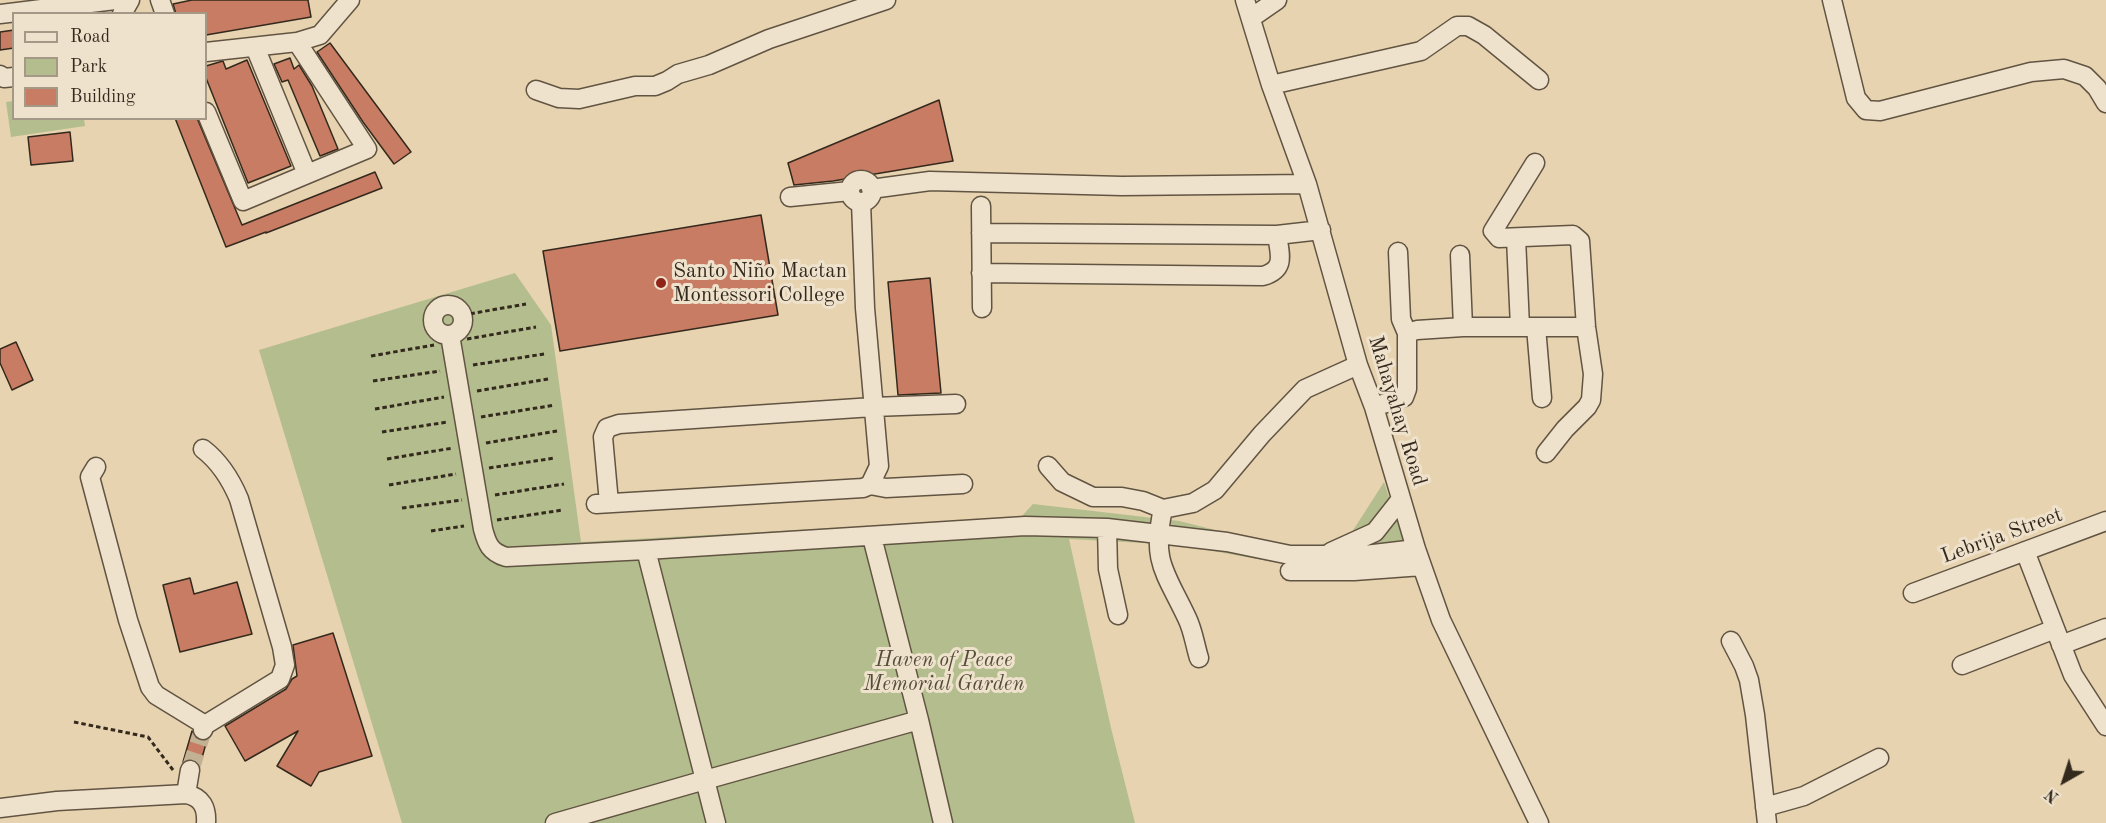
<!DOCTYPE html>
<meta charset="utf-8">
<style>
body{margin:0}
#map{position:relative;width:2106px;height:823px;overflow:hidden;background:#e7d3b0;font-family:"Old Standard TT",serif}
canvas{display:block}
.legend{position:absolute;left:12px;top:12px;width:195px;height:108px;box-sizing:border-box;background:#efe2cc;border:2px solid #a49886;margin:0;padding:8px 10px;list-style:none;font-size:18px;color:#34291d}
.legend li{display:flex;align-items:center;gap:12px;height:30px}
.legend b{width:30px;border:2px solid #a49886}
.north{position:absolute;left:2034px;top:751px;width:60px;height:60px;-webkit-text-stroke:4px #efe2cc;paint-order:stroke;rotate:219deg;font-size:16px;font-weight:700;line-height:24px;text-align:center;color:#34291d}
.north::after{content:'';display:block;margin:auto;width:21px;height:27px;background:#34291d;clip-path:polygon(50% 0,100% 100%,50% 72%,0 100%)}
</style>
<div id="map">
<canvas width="2106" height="823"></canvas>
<ul class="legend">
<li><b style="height:8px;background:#efe2cc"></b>Road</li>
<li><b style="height:16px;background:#b3bd8d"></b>Park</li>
<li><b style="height:16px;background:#c77c63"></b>Building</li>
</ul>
<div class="north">N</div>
</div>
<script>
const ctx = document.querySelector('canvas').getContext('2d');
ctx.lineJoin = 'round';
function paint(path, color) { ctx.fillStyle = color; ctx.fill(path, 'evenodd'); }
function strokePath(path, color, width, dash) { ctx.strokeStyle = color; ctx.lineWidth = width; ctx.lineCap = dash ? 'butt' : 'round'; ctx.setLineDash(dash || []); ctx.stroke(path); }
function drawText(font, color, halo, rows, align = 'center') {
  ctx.font = font + ' "Old Standard TT",serif'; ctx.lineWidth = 6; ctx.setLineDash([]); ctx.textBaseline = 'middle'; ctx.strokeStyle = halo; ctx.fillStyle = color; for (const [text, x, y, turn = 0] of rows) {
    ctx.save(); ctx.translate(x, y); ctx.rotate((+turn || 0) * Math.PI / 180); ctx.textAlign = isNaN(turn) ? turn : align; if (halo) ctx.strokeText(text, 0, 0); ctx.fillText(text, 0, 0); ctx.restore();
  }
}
paint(new Path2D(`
 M13,101L14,118L84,119L85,126L11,137L6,102Z
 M515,273L551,325L581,542L979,520L1022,516L1033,504L1179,521L1304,552L1352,532L1384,482L1410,560L1328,566L1268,561L1180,545L1069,539L1111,728L1135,823H402L259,350Z`), '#b3bd8d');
const building = new Path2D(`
 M192,0H308L311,17L206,35V14H176L173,4Z
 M14,30V48L0,50V32Z
 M330,43L411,152L394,164L363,122L317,52Z
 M290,58L294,69L299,65L312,86L338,149L320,156L288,80L282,82L274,64Z
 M247,60L291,166L248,183L206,78V66L223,61L226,69Z
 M939,100L953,161L833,181L794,185L788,163Z
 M175,118H197L242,225L375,172L382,188L266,233V232L226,247Z
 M70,132L73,161L31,165L28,137Z
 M761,215L778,315L560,351L543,251Z
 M930,278L941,393L898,395L888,282Z
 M16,342L33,380L12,390L0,363V349Z
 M190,578L194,594L237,582L252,634L180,652L163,585Z
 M333,633L372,756L319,772L311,786L277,766L298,731L245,761L225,726L286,689L292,679L297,676L293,645Z
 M192,731L198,740H207L200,765L192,759L183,762Z`);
paint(building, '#c77c63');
strokePath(building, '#34291d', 1.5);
strokePath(new Path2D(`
 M190,770L203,730`), '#c3b193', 18, [18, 9]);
const minor = new Path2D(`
 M160,0L165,14
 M1245,0L1271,85L1307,184L1358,365L1374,407L1416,549L1441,620L1539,823
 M1832,0L1856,98L1866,110L1880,111L2031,72L2064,69L2085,76L2097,88L2106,103
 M0,14L115,0
 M122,14L130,0
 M1251,18L1277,0
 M297,42L320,35L350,0
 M255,47L307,174
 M206,52L297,42L367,149L243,201L206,112
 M0,75L4,78L14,77
 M1271,85L1421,51L1457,26H1468L1484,35L1539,80
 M536,90L559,98L579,99L635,86H655L667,81L678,74L709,65L769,39L886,0
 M1535,163L1493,231L1499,238L1573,235L1580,241L1586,327L1593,374L1591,400L1587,407L1565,429L1546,453
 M850 191a11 11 0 1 1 22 0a11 11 0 1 1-22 0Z
 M871,189L930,181L1122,186L1307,184
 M790,197L850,191
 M981,206L982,308
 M981,233L1277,235L1321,230
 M1516,238L1520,327
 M1460,255L1463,327
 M981,273L1263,276C1286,269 1280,255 1277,235
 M433 320a15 15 0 1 1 30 0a15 15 0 1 1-30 0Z
 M1536,327L1542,398
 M1407,333L1417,330L1463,327H1586
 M450,335L483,529C487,544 490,552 506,557L646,550L1025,526L1107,528L1227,542L1290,555H1365L1416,549
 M1374,407L1404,397L1407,389V333L1401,319L1398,252
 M203,449C220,462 231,480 239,499L282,647L285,665L280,679L205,725
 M1048,466L1062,482L1093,497H1122L1143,501L1163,509
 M96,467L90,477L128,620L150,687L156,695L205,725L203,730
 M870,485L886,488L963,484
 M609,503L603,437L607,428L619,424L873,407L956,404
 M596,504L863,488L870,485L879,466L865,308L861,202
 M1107,528L1108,569L1118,615
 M872,537L919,720L943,823
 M2025,551L2073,675L2106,726
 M1331,552L1375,532L1401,499
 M1290,571H1354L1422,566
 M1913,593L2106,521
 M1731,641L1744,666L1749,680L1755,715L1767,823
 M2061,645L2106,628
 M1199,658C1195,645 1193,630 1187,618C1166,573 1151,562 1163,509L1193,503L1215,490L1262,434L1305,389L1358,365
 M1962,665L2055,629
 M186,794L190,770
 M1765,807L1804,796L1879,758
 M0,808L57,801L186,794C202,797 207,808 206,823
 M555,823L705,780L646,550
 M716,823L705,780L919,720`);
strokePath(minor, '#615442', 21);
strokePath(new Path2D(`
 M463,315L526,304
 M467,339L536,327
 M371,356L434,345
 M473,365L544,354
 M373,381L440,371
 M477,391L548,379
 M375,409L444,397
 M481,417L555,405
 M382,432L448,422
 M486,443L557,431
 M387,459L453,448
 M489,468L555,458
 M389,485L456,474
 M495,495L564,484
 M402,508L462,500
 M497,520L563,510
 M431,531L464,526
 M74,722L148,737L173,770`), '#34291d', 3, [4.5, 3]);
strokePath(minor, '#efe2cc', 18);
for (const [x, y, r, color] of [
 [661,283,6,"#8f2418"]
]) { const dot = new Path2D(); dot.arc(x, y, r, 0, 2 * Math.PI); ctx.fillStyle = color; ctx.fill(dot); strokePath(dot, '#efe2cc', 2); }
drawText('21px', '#34291d', '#efe2cc', [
 ["Santo Niño Mactan",673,271],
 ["Montessori College",673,295]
], 'left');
drawText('21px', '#34291d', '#efe2cc', [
 ["Mahayahay Road",1397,411,73],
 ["Lebrija Street",2002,536,-20]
]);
drawText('italic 21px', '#544e39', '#efe2cc', [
 ["Haven of Peace",944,660],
 ["Memorial Garden",944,684]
]);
</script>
